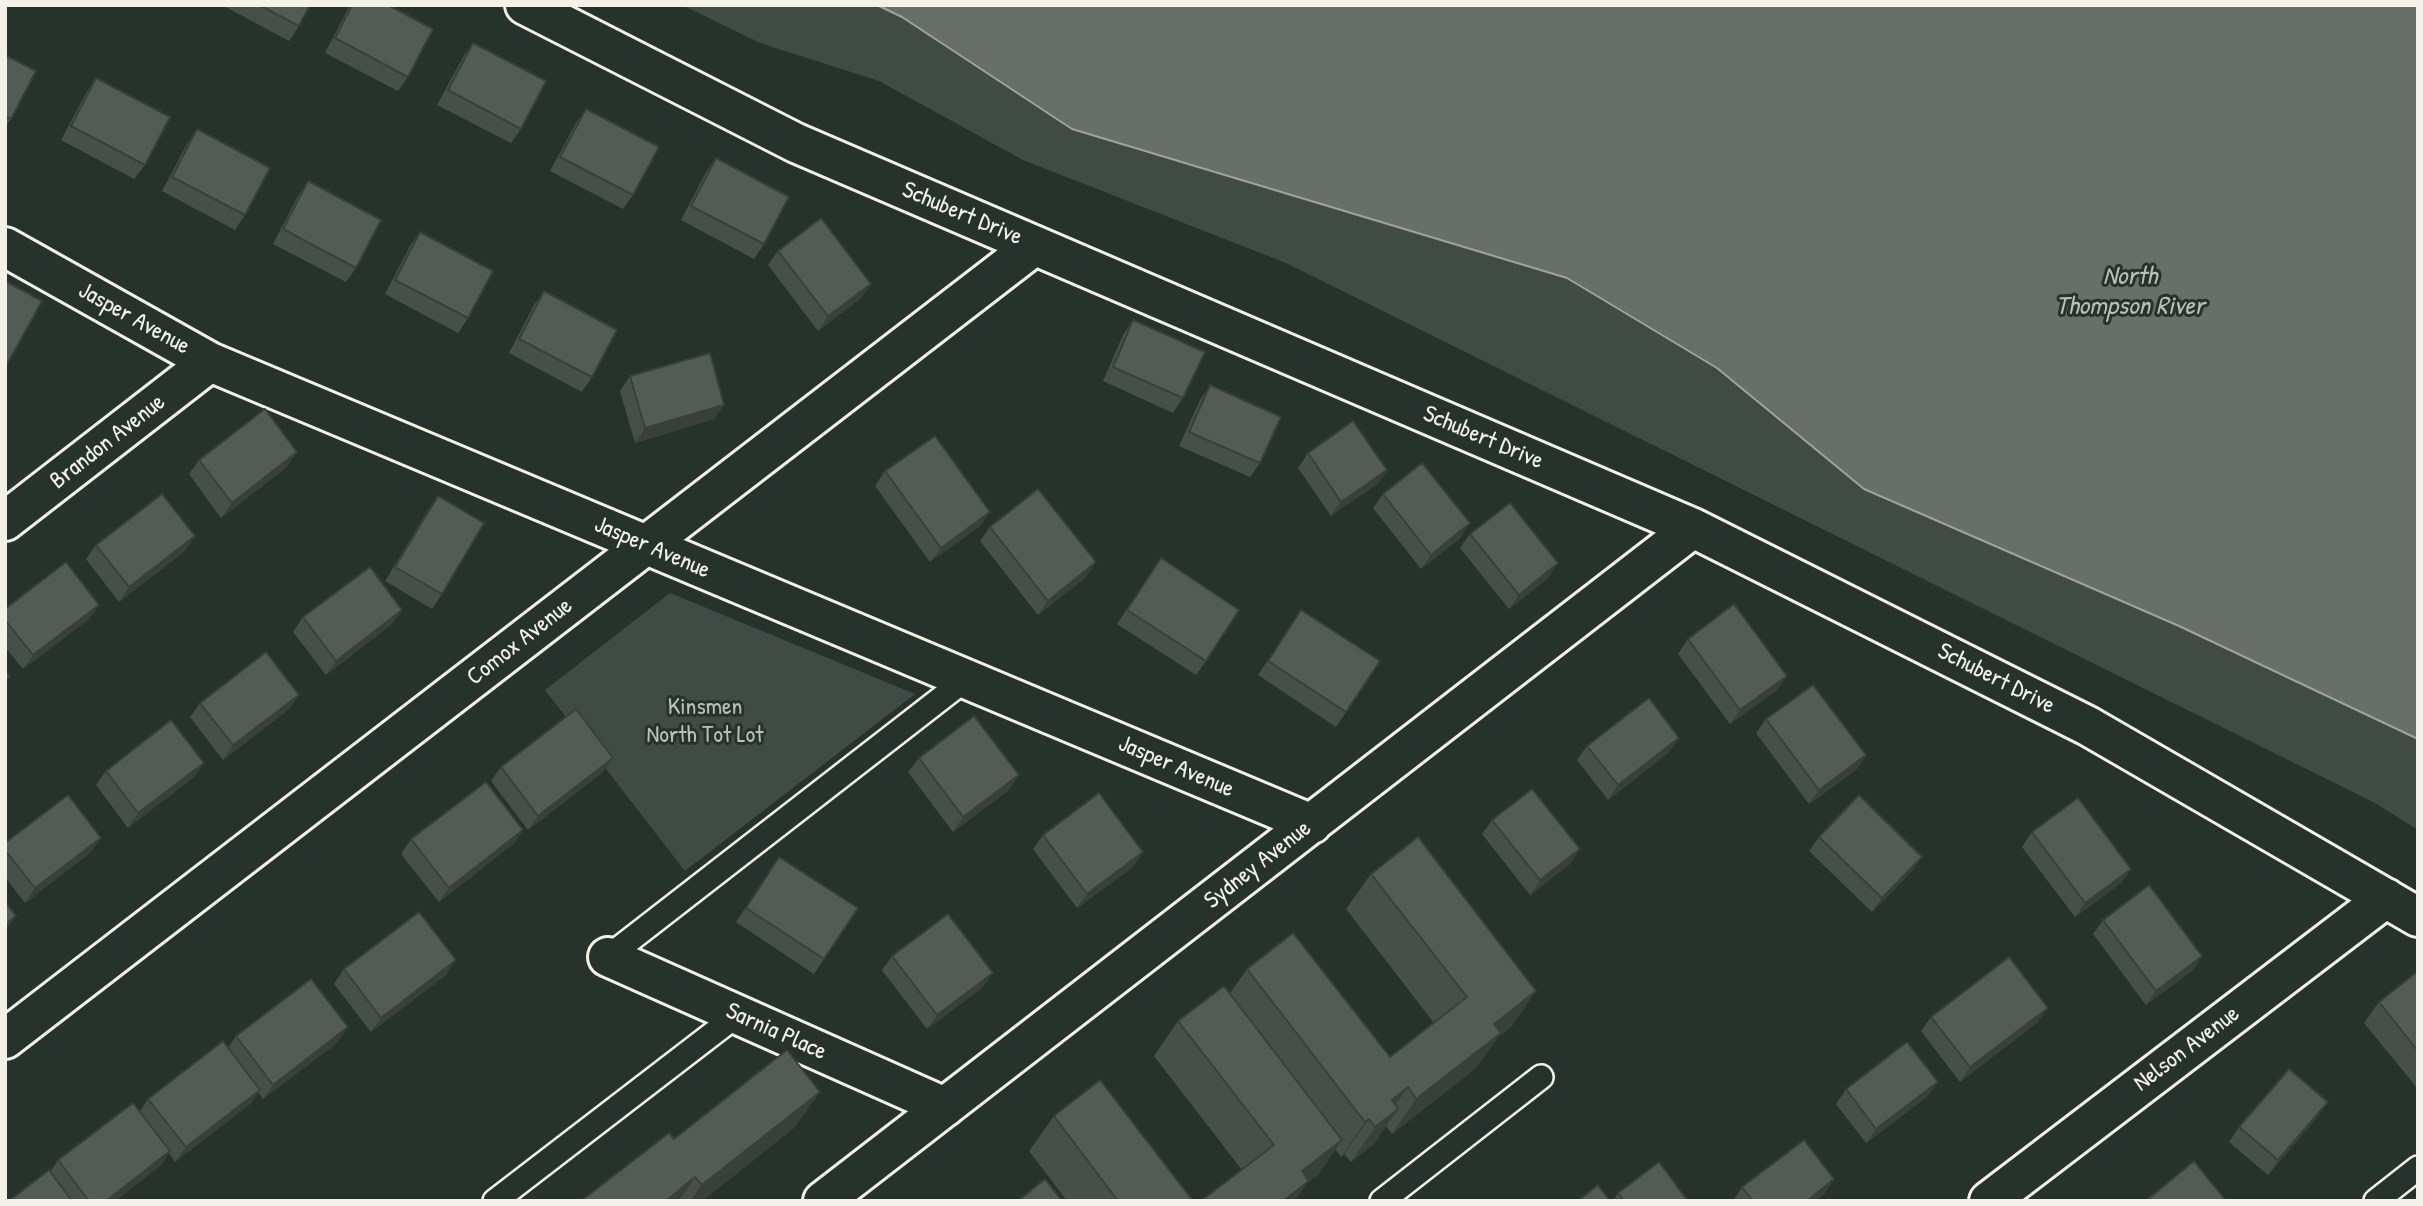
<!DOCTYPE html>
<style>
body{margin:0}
#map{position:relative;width:2423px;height:1206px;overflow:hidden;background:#26332d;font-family:"Patrick Hand",sans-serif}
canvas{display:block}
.frame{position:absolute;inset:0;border:7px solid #f4f1e8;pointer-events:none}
</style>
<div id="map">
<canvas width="2423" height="1206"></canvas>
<div class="frame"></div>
</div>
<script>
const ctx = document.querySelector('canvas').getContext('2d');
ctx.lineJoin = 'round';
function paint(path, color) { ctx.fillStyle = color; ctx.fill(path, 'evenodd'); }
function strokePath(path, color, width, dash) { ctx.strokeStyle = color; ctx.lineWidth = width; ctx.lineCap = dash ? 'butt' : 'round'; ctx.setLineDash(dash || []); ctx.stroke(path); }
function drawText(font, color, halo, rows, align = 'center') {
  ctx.font = font + ' "Patrick Hand",sans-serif'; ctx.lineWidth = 6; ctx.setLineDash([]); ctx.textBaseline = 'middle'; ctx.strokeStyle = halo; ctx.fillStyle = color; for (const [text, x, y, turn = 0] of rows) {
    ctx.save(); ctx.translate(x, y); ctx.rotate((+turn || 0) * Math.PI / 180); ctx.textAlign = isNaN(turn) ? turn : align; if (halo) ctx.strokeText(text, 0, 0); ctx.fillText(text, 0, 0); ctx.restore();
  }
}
paint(new Path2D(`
 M682,5H877L902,17L1072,129L1567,278L1717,368L1864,489L2179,626L2418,739V830L2375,803L1286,263L1023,160L879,81L760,43Z
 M670,593L915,694L685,871L545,690Z`), '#414b45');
const water = new Path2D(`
 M877,5H2418V739L2179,626L1864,489L1717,368L1567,278L1072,129L902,17Z`);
paint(water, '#676f68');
strokePath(water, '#9fa39b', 2);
const lane = new Path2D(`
 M608,957L966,679
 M495,1201L737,1015
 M1382,1201L1541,1077
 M2376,1201L2418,1168`);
const street = new Path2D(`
 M525,5L796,143L1693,528L2088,726L2418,917
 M5,247L210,362L1312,824
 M5,521L210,362
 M608,957L945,1107
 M5,1039L1034,246
 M823,1201L1693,528
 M1989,1201L2386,898`);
strokePath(lane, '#f4f1e8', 28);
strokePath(street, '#f4f1e8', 44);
strokePath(lane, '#26332d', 23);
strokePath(street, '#26332d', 38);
paint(new Path2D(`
 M222,5H310L299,26L289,41Z
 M350,5H388L408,77L398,91L325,53Z
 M473,43L521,129L511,143L437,105L463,57Z
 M5,55L11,119L5,127Z
 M96,78L145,165L134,179L61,140L86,93Z
 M586,109L633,195L623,209L550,171L576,123Z
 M197,129L245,215L235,230L162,191L187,144Z
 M716,158L764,244L754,259L681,220L706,172Z
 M308,181L356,268L346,282L273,244L298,196Z
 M420,232L468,318L458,333L385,294L410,246Z
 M778,251L871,284L861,298L818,331L768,265Z
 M544,291L592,377L582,392L509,353L534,305Z
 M1133,320L1183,398L1173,413L1103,381L1123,335Z
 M630,376L724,405L714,419L635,443L620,391Z
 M1210,385L1260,463L1250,477L1179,446L1200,400Z
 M1308,453L1387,470L1377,484L1331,516L1298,468Z
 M199,460L287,467L221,518L189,474Z
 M885,471L980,526L930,562L875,486Z
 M1383,494L1460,538L1421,569L1373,508Z
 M438,496L442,594L432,609L385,581L428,510Z
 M990,527L1086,577L1038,615L980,541Z
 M1470,534L1548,578L1509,609L1460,548Z
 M195,536L185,551L119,602L86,559L96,545Z
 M1151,573L1206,661L1196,675L1117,624Z
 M99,605L89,619L23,669L5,647V609Z
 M402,610L392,624L326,675L293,632L303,617Z
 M1301,610L1346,712L1336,727L1258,675Z
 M1688,639L1777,690L1730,724L1678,654Z
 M200,703L289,709L223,760L190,717Z
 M1766,719L1866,755L1856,770L1809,804L1756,733Z
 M1679,738L1669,752L1608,800L1577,760L1587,746Z
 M919,758L1009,790L953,832L908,772Z
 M204,763L194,777L128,828L96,785L106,771Z
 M501,767L603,772L528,830L491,781Z
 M1492,820L1570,864L1530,895L1482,834Z
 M523,830L513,844L439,902L401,854L411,839Z
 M2032,832L2131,869L2121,883L2075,917L2022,847Z
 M1043,835L1133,867L1077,908L1033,849Z
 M1819,837L1912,871L1872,912L1809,851Z
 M5,843L91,852L25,903L5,877Z
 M779,857L824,959L814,974L736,922Z
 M1371,874L1512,1026L1498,1037L1476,1068L1392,1134L1386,1126L1374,1144L1351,1162L1344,1154L1341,1157L1335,1149L1318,1175L1308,1182L1242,1170L1154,1056L1178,1021L1230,993L1247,969L1390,1057L1434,1023L1346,909Z
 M2103,920L2192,971L2146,1005L2093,934Z
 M892,956L983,987L927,1029L882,970Z
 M344,969L446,975L371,1032L334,984Z
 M2418,971V1089L2364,1023L2379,1002Z
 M1931,1017L2038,1022L1960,1082L1921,1031Z
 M236,1036L338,1042L263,1099L258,1092L250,1104L175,1162L169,1153L160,1166L115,1201H9L50,1172L58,1160L140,1111L148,1099L228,1048Z
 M1846,1089L1928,1096L1866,1143L1836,1104Z
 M1054,1116L1193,1201H1067L1029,1151Z
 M2318,1116L2268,1175L2229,1142L2239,1127Z
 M795,1127L702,1201H581L674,1139Z
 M1834,1179L1824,1194L1815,1201H1733L1742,1187Z
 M1618,1193L1688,1201H1613Z`), '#474f49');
paint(new Path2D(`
 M871,284L861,298L818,331L828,316Z
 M724,405L714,419L635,443L645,428Z
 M297,452L287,467L221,518L232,503Z
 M1387,470L1377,484L1331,516L1341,502Z
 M990,512L980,526L930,562L941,548Z
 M1470,523L1460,538L1421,569L1431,555Z
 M195,536L185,551L119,602L129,587Z
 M1096,562L1086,577L1038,615L1048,601Z
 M1558,563L1548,578L1509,609L1519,595Z
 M99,605L89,619L23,669L33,655Z
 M402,610L392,624L326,675L336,661Z
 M1787,676L1777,690L1730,724L1740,710Z
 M299,695L289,709L223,760L233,745Z
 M1679,738L1669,752L1608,800L1618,785Z
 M1866,755L1856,770L1809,804L1819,790Z
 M613,758L603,772L528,830L538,816Z
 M204,763L194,777L128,828L138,813Z
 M1019,775L1009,790L953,832L963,817Z
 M523,830L513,844L439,902L449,888Z
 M101,838L91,852L25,903L35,888Z
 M1580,849L1570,864L1530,895L1540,880Z
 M1143,852L1133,867L1077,908L1087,894Z
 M1922,857L1912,871L1872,912L1882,898Z
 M2131,869L2121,883L2075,917L2085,903Z
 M16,916L5,931V925Z
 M2202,956L2192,971L2146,1005L2156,991Z
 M456,960L446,975L371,1032L381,1018Z
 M993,973L983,987L927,1029L937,1015Z
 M1536,991L1512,1026L1498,1037L1476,1068L1392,1134L1416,1099L1494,1024Z
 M2048,1008L2038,1022L1960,1082L1970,1067Z
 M348,1027L338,1042L263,1099L273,1085Z
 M1938,1082L1928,1096L1866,1143L1876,1129Z
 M1408,1087L1386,1118L1398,1109L1374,1144L1351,1162L1375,1127L1392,1100Z
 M260,1090L250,1104L175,1162L186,1147Z
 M820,1092L795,1127L702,1201H690L702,1185Z
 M2328,1102L2318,1116L2268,1175L2278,1160Z
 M1369,1119L1344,1154L1341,1157L1365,1122Z
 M1342,1140L1318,1175L1308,1182L1295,1201H1281L1302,1171Z
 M170,1151L160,1166L115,1201H106Z
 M695,1177L679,1201H666Z
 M1834,1179L1824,1194L1815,1201H1807Z`), '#39403c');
const building = new Path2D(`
 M259,5H310L299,26Z
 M352,5H388L433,29L408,77L335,38Z
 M473,43L546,81L521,129L448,90Z
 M5,55L36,71L11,119L5,116Z
 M96,78L170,117L145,165L71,126Z
 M586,109L659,147L633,195L560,157Z
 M197,129L270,168L245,215L172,177Z
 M716,158L789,197L764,244L691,206Z
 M308,181L381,220L356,268L283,229Z
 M821,218L871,284L828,316L778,251Z
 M420,232L493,271L468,318L395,280Z
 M5,281L42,301L5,368Z
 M544,291L617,330L592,377L519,339Z
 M1133,320L1205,352L1183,398L1113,367Z
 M710,353L724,405L645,428L630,376Z
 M1210,385L1281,417L1260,463L1189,432Z
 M265,409L297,452L232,503L199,460Z
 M1353,421L1387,470L1341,502L1308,453Z
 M935,436L990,512L941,548L885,471Z
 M1422,463L1470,523L1431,555L1383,494Z
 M1038,489L1096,562L1048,601L990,527Z
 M162,494L195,536L129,587L96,545Z
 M438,496L484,523L442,594L395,567Z
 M1510,503L1558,563L1519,595L1470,534Z
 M1161,558L1239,610L1206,661L1127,610Z
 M66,562L99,605L33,655L5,620V609Z
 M370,567L402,610L336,661L303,617Z
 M1734,604L1787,676L1740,710L1688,639Z
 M1301,610L1380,661L1346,712L1268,661Z
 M266,652L299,695L233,745L200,703Z
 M5,670L10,677L5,680Z
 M1813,685L1866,755L1819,790L1766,719Z
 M1649,698L1679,738L1618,785L1587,746Z
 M576,709L613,758L538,816L501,767Z
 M974,716L1019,775L963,817L919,758Z
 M171,720L204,763L138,813L106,771Z
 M486,782L523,830L449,888L411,839Z
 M1532,789L1580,849L1540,880L1492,820Z
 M1099,793L1143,852L1087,894L1043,835Z
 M68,795L101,838L35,888L5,850V843Z
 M1859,795L1922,857L1882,898L1819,837Z
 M2078,798L2131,869L2085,903L2032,832Z
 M1418,837L1536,991L1494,1024L1501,1033L1416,1099L1408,1087L1392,1100L1398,1109L1375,1127L1369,1119L1365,1122L1247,969L1293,933L1390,1057L1467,997L1371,874Z
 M779,857L858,908L824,959L746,908Z
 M2149,885L2202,956L2156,991L2103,920Z
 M5,902L16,916L5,925Z
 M419,912L456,960L381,1018L344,969Z
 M948,914L993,973L937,1015L892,956Z
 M2009,957L2048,1008L1970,1067L1931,1017Z
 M2418,971V1051L2379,1002Z
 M311,979L348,1027L273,1085L236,1036Z
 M1224,986L1342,1140L1302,1171L1309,1181L1283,1201H1201L1274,1145L1178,1021Z
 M223,1041L260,1090L186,1147L148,1099Z
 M1907,1042L1938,1082L1876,1129L1846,1089Z
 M787,1050L820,1092L702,1185L695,1177L666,1201H581L669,1133L674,1139Z
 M2289,1069L2328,1102L2278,1160L2239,1127Z
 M1100,1080L1193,1201H1118L1054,1116Z
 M133,1103L170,1151L106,1201H89L58,1160Z
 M1804,1140L1834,1179L1807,1201H1753L1742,1187Z
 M2194,1161L2226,1201H2146Z
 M1659,1162L1688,1201H1624L1618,1193Z
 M49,1170L72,1201H9Z
 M1045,1179L1062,1201H1018Z
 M1598,1185L1610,1201H1578Z`);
paint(building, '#525c55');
strokePath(building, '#39403c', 2);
drawText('24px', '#f4f1e8', '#26332d', [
 ["Schubert Drive",962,214,23],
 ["Jasper Avenue",134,319,29],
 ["Schubert Drive",1483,438,23],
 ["Brandon Avenue",108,442,-38],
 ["Jasper Avenue",652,548,23],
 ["Comox Avenue",520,642,-38],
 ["Schubert Drive",1996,679,27],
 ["Jasper Avenue",1176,767,23],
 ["Sydney Avenue",1258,865,-38],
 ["Sarnia Place",776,1032,24],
 ["Nelson Avenue",2187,1049,-37]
]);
drawText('24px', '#bebfb7', '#26332d', [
 ["Kinsmen",705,708],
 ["North Tot Lot",705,736]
]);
drawText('italic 26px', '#bcbdb5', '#26332d', [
 ["North",2130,277],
 ["Thompson River",2130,307]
]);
</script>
